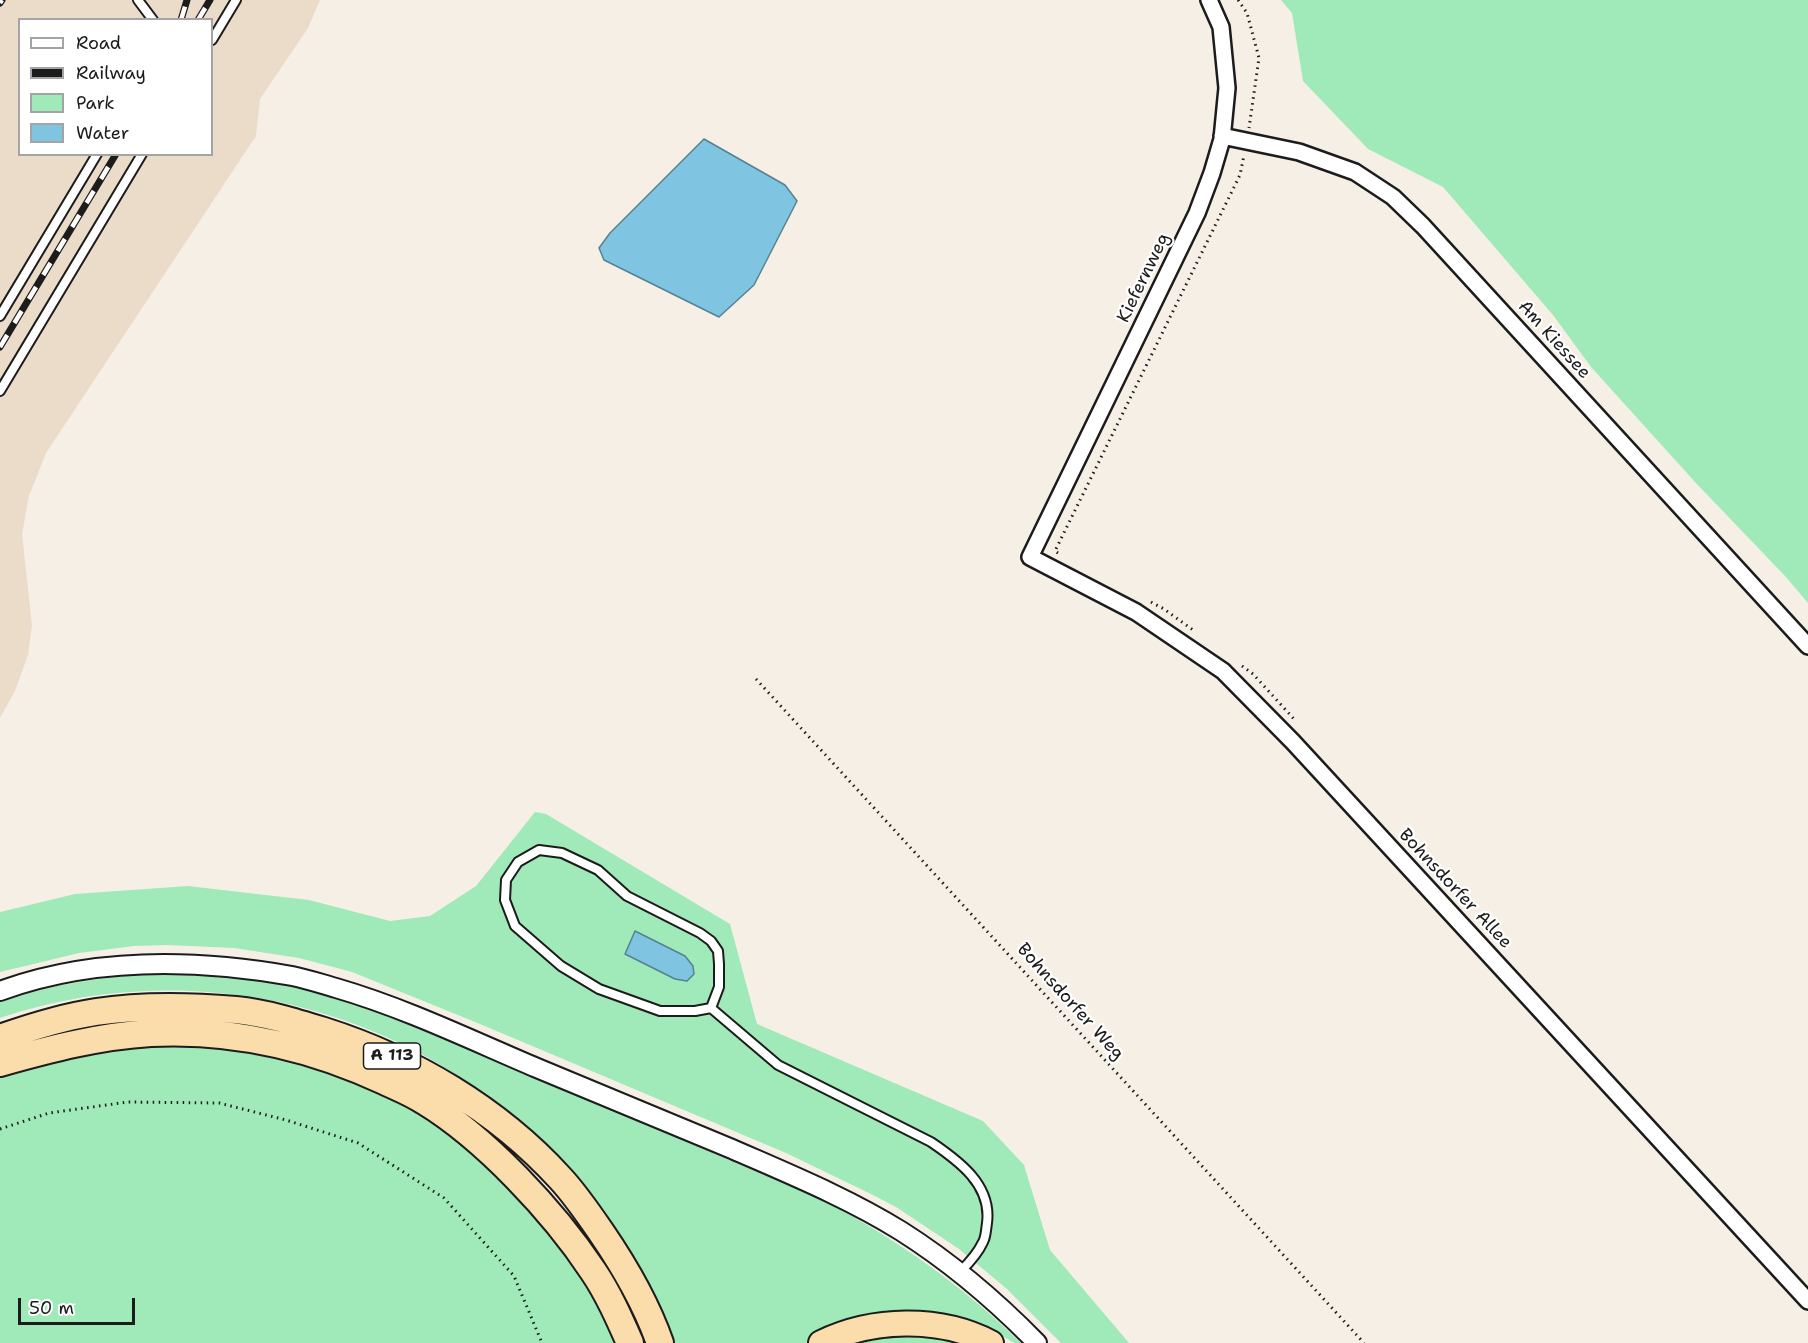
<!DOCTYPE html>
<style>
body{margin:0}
#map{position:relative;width:1808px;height:1343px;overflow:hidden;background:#f6efe6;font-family:"Shantell Sans",sans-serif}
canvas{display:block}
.legend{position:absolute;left:18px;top:18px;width:195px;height:138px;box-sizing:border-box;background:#fff;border:2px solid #a4a4a4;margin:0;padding:8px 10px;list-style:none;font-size:18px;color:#1c1c1c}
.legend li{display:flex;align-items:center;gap:12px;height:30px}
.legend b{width:30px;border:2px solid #a4a4a4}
.scale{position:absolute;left:18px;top:1298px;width:117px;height:27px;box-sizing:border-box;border:3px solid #1c1c1c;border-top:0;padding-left:8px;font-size:18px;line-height:21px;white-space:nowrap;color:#1c1c1c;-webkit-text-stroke:4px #fff;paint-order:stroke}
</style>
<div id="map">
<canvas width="1808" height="1343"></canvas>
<ul class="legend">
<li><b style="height:8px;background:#fff"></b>Road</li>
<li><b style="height:8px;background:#1c1c1c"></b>Railway</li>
<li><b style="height:16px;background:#a0eab9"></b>Park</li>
<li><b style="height:16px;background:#7fc4e0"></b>Water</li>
</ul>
<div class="scale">50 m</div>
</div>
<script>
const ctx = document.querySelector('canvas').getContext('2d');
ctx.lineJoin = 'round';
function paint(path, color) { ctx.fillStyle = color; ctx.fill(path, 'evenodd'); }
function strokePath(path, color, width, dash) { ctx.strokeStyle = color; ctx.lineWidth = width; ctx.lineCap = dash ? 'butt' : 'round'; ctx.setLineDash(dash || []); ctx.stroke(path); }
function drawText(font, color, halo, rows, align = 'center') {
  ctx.font = font + ' "Shantell Sans",sans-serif'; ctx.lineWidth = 4.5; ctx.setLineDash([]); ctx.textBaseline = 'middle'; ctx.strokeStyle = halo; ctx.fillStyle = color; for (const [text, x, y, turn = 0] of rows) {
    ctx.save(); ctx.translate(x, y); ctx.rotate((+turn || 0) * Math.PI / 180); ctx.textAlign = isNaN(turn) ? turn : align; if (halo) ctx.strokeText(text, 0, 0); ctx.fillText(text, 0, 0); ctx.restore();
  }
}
paint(new Path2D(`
 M0,0H320L308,28L260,99L256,136L46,453L29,496L22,534L32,625L28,655L15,691L0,718ZM20,20H212V154H20Z`), '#ebdcc9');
paint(new Path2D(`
 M1281,0H1808V603L1785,576L1695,482L1591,367L1553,315L1443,187L1368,149L1303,81L1292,13Z
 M535,812L546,814L730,924L757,1024L983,1121L1024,1165L1050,1250L1129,1343H1061L1007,1289L959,1249L896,1207L871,1194L786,1153L480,1024L352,972L299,958L234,948L167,945L134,946L79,953L0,972V912L75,894L188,886L309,900L390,921L430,916L476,886Z
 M163,973L234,976L266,981L301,988L361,1006L430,1033L819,1198C893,1237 961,1284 1021,1343H1014L1001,1335L973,1326L830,1330L805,1343H670C647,1304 624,1265 601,1226C591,1208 582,1188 569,1171C553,1150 524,1126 504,1109C364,995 170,960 0,1018V1000C54,984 107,976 163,973Z
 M139,1044L239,1047L338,1072L385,1094L447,1130L475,1151L559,1239L589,1286L616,1343H0V1073L51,1057Z
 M911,1333L971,1343H849L867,1337Z`), '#a0eab9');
const water = new Path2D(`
 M704,139L785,185L797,201L754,285L719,317L604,260L599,248L610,233Z
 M635,931L685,956L693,966L694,974L687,981L675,979L625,954Z`);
paint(water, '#7fc4e0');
strokePath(water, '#578192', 1.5);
const service = new Path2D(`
 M138,0L153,20
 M212,40L236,0
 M0,316L97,154
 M0,391L142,154
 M711,1008L719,987V964L718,951L711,941L700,933L627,896L598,870L562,853L539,850L518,862L506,880L505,900L515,926L561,966L599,989L660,1011H695L711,1008L778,1065L931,1142C959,1161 992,1185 987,1223C986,1229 986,1237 983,1242C978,1253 969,1263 960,1272`);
const minor = new Path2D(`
 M1209,0L1221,27L1227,88L1222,139L1212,173L1197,213L1030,557L1136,612L1223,671L1293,742L1808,1301
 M1222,136L1299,152L1355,172L1393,197L1423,226L1808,646`);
const tertiary = new Path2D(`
 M0,991C93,957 196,959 292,976C307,979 322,984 336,988C405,1008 471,1040 537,1068C602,1095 667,1122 732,1149C789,1174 848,1198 901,1231C950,1262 996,1301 1037,1343`);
const trunk = new Path2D(`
 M821,1343C872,1318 940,1316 991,1343`);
const motorway = new Path2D(`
 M0,1038C31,1027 63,1017 96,1012C142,1005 190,1006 236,1010C266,1013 295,1022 324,1031C412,1059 497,1109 560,1178C575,1194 588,1213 601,1232C625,1267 646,1303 660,1343
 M0,1063C50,1049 99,1036 151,1033C232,1029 311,1047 384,1081C397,1087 412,1093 424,1101C485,1138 554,1212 593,1271C608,1293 619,1318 630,1343`);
strokePath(service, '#1c1c1c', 12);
strokePath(minor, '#1c1c1c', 20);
strokePath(tertiary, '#1c1c1c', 22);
strokePath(trunk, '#1c1c1c', 28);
strokePath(motorway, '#1c1c1c', 30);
strokePath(new Path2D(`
 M1238,0L1247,13L1259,58L1249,128
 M1058,553L1055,551L1240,175L1244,155
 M1151,602L1164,609L1193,630
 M1242,666L1253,674L1294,719
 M756,679L1364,1343
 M0,1129L49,1113L128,1102L219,1103L286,1120L358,1143L444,1198L514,1276L542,1343`), '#1c1c1c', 3, [1.5, 4.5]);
strokePath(service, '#fff', 8);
strokePath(minor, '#fff', 15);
strokePath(tertiary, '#fff', 18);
strokePath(trunk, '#fbdcab', 24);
strokePath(motorway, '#fbdcab', 26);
const rail = new Path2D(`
 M0,3L2,0
 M181,20L187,0
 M198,20L210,0
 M0,347L116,154`);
strokePath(rail, '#1c1c1c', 7);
strokePath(rail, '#fff', 4.5, [14]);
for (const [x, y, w] of [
 [392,1056,57]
]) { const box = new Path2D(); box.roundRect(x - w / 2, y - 13, w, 26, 4.5); ctx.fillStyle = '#fff'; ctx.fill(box); strokePath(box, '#1c1c1c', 1.5); }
drawText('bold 16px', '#1c1c1c', null, [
 ["A 113",392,1056]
]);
drawText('18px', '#1c1c1c', '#fff', [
 ["Kiefernweg",1144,278,-64],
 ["Am Kiessee",1554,340,48],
 ["Bohnsdorfer Allee",1455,889,47],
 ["Bohnsdorfer Weg",1070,1002,48]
]);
</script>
